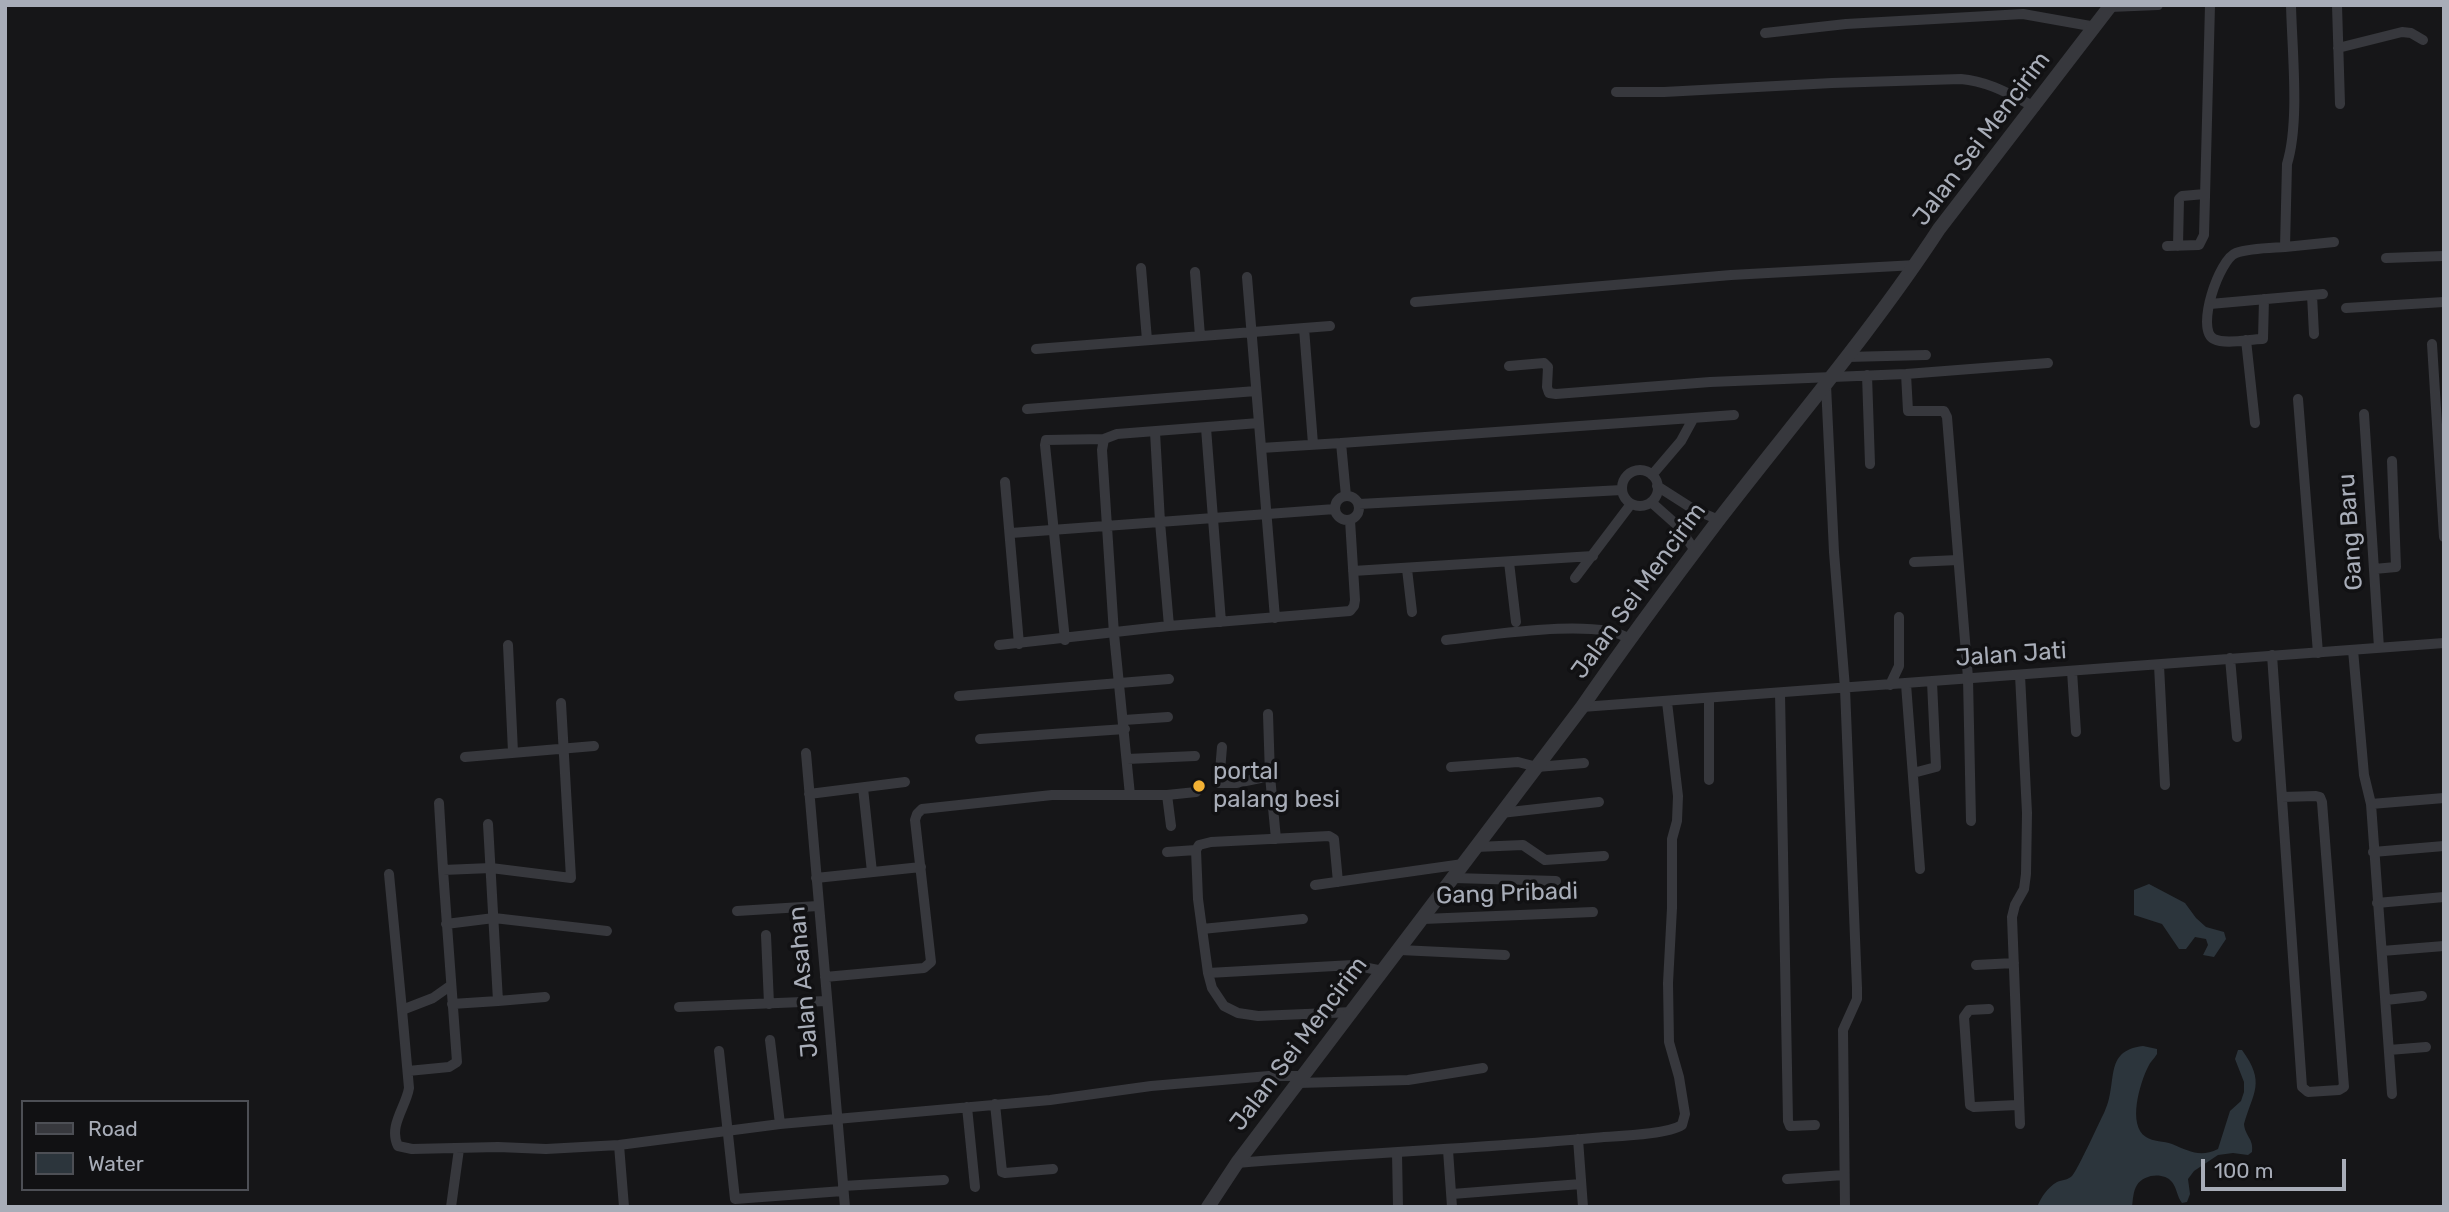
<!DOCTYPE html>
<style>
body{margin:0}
#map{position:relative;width:2449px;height:1212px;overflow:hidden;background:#161618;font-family:Rubik,sans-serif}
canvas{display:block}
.frame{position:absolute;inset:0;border:7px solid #a8adb8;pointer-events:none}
.legend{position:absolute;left:21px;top:1100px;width:228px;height:91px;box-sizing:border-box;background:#111113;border:2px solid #4d4f55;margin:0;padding:9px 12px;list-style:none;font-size:21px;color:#a8adb8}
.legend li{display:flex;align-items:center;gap:14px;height:35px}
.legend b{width:35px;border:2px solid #4d4f55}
.scale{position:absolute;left:2201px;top:1159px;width:145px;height:32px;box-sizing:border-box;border:4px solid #a8adb8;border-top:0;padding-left:9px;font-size:21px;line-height:24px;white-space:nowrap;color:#a8adb8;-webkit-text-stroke:5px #111113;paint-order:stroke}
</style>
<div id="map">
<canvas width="2449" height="1212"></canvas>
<div class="frame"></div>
<ul class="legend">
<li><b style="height:9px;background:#37383d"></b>Road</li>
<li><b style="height:19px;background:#2c353c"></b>Water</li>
</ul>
<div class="scale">100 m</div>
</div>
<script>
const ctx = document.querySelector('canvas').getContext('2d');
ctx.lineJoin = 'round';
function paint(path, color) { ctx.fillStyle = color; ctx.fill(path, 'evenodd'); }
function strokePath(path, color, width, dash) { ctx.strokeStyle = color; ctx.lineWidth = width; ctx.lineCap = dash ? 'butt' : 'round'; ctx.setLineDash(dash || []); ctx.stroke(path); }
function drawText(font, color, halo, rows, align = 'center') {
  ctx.font = font + ' Rubik,sans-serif'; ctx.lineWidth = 7; ctx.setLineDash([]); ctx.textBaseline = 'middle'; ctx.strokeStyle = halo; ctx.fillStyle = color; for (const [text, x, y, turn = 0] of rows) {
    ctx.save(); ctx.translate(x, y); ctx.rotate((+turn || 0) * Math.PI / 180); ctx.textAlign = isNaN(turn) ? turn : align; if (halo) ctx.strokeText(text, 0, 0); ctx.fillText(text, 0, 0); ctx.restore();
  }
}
paint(new Path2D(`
 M2149,884L2185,903L2196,918L2206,927L2224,932L2226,939L2214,957L2203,955L2208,945L2206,939L2195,937L2186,949H2179L2162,924L2134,915V890Z
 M2143,1046L2157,1049V1054C2154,1059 2150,1062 2148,1067C2140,1083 2127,1125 2146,1137C2153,1142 2164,1141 2172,1144C2189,1151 2200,1158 2218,1149L2230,1111L2241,1101L2244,1092V1082L2235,1059L2238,1050H2242C2266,1083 2253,1092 2244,1124C2245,1136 2254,1139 2252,1152L2248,1155L2233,1153L2218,1155L2194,1171L2188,1179L2190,1194L2187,1202L2182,1203C2177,1197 2177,1188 2172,1182C2164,1172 2144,1174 2137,1185C2133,1191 2133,1200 2132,1207H2037C2042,1196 2047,1188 2057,1182C2062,1180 2068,1180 2072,1176C2077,1171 2099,1123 2104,1113C2119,1083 2102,1051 2143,1046Z`), '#2c353c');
strokePath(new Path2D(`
 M2337,5L2340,104
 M2110,7L2158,5
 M1765,33L1846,24L2023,14L2096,27
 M2338,48L2402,32L2411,33L2423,40
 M1616,92H1664L1832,83L1961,79C1988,81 2011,95 2035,107
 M2167,246L2199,245L2204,235L2210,5
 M2178,246L2179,199L2182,196L2205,194
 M2285,247L2334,242
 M2386,258L2444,256
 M1141,268L1147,340
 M1195,272L1200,336
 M1247,277L1275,618
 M2312,295L2314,334
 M2264,299L2263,339C2249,339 2226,345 2214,339C2195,330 2219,259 2236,253C2250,248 2270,248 2285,247L2287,164C2300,122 2292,51 2291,5
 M1415,302L1731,275L1916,265
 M2210,304L2323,294
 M2346,308L2444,302
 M1304,328L1330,326
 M2246,340L2255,423
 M2432,344L2444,537
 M1036,349L1304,328L1313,444
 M1847,357L1926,355
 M1509,366L1544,363L1548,367L1547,387L1549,393L1556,394L1710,382L1906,374L2048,363
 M1906,374L1908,411H1944L1947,417L1968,678L1971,821
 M1867,375L1870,464
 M1826,385L1834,552L1845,688L1857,988V999L1843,1030L1845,1207
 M2298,399L2318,653
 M1027,409L1256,391
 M2364,414L2379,648
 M1206,428L1221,622
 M1155,432L1160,522L1169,626
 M1104,439L1102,450L1114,634L1130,795
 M1261,448L1341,443
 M1622 488a18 18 0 1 1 36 0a18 18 0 1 1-36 0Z
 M1652,475L1681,441L1693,419
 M1005,482L1019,644
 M1657,486L1693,509L1719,520
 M1335 508a12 12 0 1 1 24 0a12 12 0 1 1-24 0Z
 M1346,496L1341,443L1734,415
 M1651,502L1678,526L1696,552
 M1359,504L1622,490
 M1011,533L1335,509
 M1509,562L1516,622
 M1914,562L1958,560
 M1407,569L1412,612
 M2374,569L2396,567L2392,461
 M1353,571L1593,556
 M1575,578L1631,504
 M1065,640L1045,445L1046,440L1104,439L1117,434L1259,423
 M1446,640C1485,636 1599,617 1629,639
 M508,645L513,752
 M999,645L1169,626L1350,611L1354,606L1355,600L1350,520
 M2353,650L2364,775L2371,804L2444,798
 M2272,655L2302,1087L2308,1092L2339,1090L2344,1087L2322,802L2320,797L2316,796L2282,797
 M2230,658L2237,737
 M2159,665L2165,785
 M2072,671L2076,732
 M1906,684L1920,869
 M1890,685L1899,666V617
 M1780,693L1788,1121L1790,1126L1815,1125
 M959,696L1169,679
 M1582,707L2444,643
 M1268,714L1270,776L1276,839
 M1124,720L1168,717
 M980,739L1125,729
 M1222,747L1219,783H1236L1270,776
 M806,753L845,1207
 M465,757L594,746
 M1127,759L1195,756
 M1451,767L1518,762L1537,767L1584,763
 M1913,773L1936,767L1932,682
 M1709,780V699
 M863,788L872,872
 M809,794L905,782
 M1167,795L1171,826
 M439,803L443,870
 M2371,804L2392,1094
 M1501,813L1599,802
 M1476,847L1523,845L1545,860L1604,856
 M1196,850L1198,899L1208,973L1212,988L1224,1006L1238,1013L1258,1016L1353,1012
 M1167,852L1196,850L1199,845L1211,842L1329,836L1334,839L1338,882
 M2373,852L2444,846
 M389,874L402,1010
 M816,878L921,867
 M1454,878L1556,881
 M1315,885L1463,864
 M2377,903L2444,897
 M737,911L818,906
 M1423,919L1593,912
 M446,924L494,918L607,931
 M1202,929L1303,919
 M766,935L769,1004
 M1400,950L1505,955
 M2382,951L2444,946
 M1976,965L2014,963
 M1208,973L1353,965L1383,971
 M825,977L924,968L931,962L915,820L917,814L922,809L1052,795H1167L1196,792
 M450,986L433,998L402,1010L409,1088C406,1107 388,1126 398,1146L412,1149L498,1147L546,1149L619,1145L780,1124L1050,1100L1151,1086L1269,1076H1303
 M2386,1000L2422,996
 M498,1001L545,997
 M452,1004L498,1001L488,824
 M679,1007L827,1001
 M1989,1009L1969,1010L1964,1017L1970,1105L1974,1107L2017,1105
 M770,1040L780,1124
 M2389,1050L2426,1047
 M719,1051L735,1199L843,1191
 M408,1071L449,1067L457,1062L443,870L491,868L571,878L561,703
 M1298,1083L1408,1080L1483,1068
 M995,1104L1002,1172L1005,1173L1053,1169
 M967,1107L975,1187
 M2020,1124L2012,917L2015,905L2024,889L2026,874L2027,813L2020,675
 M1578,1139L1583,1207
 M619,1145L624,1207
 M1448,1150L1452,1207
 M1397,1153L1398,1207
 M1237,1163C1355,1153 1475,1149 1593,1138C1615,1136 1666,1135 1682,1125L1685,1114L1679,1077L1669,1042L1668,983L1672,908V839L1677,821L1678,796L1667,702
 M1787,1179L1844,1175
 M843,1186L944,1180
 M1452,1194L1581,1184
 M451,1207L459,1149`), '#37383d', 10);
strokePath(new Path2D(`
 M1208,1207L1237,1163L1582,707C1626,643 1673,580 1720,518C1794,422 1873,330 1939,229L2111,5`), '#37383d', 14);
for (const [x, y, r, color] of [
 [1199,786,7,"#f2b134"]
]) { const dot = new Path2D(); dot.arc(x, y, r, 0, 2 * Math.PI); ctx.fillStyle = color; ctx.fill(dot); strokePath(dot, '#111113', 2.5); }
drawText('24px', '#a8adb8', '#111113', [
 ["Jalan Sei Mencirim",1982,139,-53],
 ["Gang Baru",2351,532,-94],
 ["Jalan Sei Mencirim",1639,591,-54],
 ["Jalan Jati",2011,655,-4],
 ["Gang Pribadi",1507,894,-2],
 ["Jalan Asahan",804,982,-95],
 ["Jalan Sei Mencirim",1299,1044,-53]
]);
drawText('24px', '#a8adb8', '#111113', [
 ["portal",1213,772],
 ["palang besi",1213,800]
], 'left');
</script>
